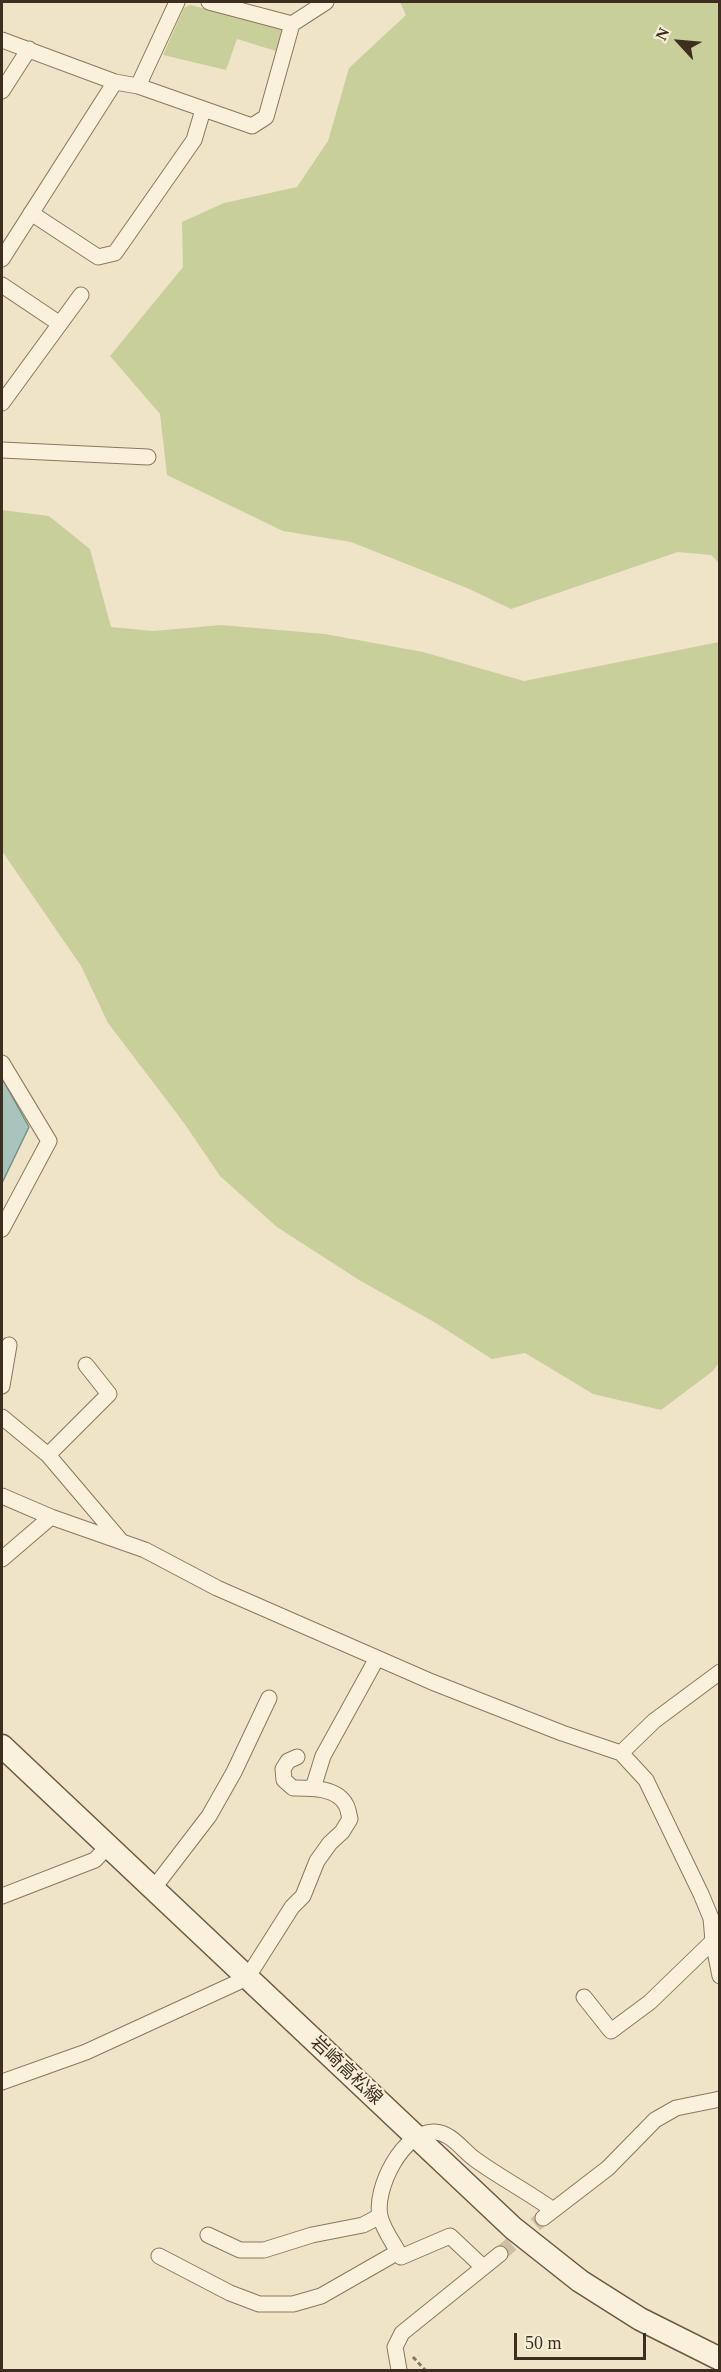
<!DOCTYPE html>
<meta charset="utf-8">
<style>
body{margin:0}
#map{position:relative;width:721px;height:2372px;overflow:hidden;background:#f0e4c8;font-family:"Times New Roman",serif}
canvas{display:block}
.frame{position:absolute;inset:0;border:3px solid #3d2e20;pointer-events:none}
.north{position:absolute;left:649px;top:12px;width:60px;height:60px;-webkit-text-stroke:4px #f7eed8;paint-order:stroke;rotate:296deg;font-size:16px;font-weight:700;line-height:24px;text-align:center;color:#3d2e20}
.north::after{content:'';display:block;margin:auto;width:21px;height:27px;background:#3d2e20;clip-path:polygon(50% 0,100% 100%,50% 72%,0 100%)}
.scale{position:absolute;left:514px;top:2333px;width:132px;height:27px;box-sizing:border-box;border:3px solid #3d2e20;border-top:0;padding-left:8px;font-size:18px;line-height:21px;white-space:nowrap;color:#3d2e20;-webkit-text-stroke:4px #f7eed8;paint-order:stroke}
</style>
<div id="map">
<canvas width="721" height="2372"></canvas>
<div class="frame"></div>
<div class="north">N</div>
<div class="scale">50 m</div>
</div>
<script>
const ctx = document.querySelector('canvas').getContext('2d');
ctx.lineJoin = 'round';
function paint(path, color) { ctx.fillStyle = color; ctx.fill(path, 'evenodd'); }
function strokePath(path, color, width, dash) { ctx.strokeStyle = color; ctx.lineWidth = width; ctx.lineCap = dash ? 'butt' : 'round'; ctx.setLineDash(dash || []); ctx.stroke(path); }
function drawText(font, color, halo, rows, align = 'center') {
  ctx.font = font + ' "Times New Roman","Noto Sans JP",serif'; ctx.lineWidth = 4.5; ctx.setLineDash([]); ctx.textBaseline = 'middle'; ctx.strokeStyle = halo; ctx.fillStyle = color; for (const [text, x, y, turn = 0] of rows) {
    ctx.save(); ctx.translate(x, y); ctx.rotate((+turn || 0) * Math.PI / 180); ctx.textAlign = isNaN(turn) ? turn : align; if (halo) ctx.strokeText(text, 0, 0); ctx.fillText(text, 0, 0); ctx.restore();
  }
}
paint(new Path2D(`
 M400,2H719V563L711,555L678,552L511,609L467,588L351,542L283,531L167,475L160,414L110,356L183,267L182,222L224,203L297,187L328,141L349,68L406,15Z
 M190,5L280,27L285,34L279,52L237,39L226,70L163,55L184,8Z
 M2,510L49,516L90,549L111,627L153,631L221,625L325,634L423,652L524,681L719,642L720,1361L713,1371L661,1410L593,1394L525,1353L492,1359L434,1322L359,1280L277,1227L220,1176L184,1123L108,1023L81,966L2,851Z`), '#c9cf9b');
const water = new Path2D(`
 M2,1078L29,1127L2,1183Z`);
paint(water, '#a9c4bc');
strokePath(water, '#6f938a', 1.5);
strokePath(new Path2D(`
 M500,2254L543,2218`), '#ccc0a6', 15, [15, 8]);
const minor = new Path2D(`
 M209,2L292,24
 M2,40L115,82L138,86L252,126L266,117L292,24L326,2
 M138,86L177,2
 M2,91L29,49
 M31,213L98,257L115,253L194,140L203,110
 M2,259L115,82
 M2,285L60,324
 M2,403L81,295
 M2,450L148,457
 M2,1063L49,1141L2,1229
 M2,1386L9,1345
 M2,1417L48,1455L121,1541
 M48,1455L109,1394L86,1365
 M2,1496L51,1517L145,1550L217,1588L432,1682L562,1733L621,1753L646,1780L701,1894L711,1918L713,1941L720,1976
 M2,1559L51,1517
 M621,1753L654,1721L720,1672
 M313,1788L323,1756L377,1658
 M153,1889L209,1816L234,1772L269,1698
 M2,1896L95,1860L108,1846
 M584,1997L611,2031L650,2002L713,1941
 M2,2082L86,2052L247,1978L292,1907L303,1896L317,1861L330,1843L342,1832L350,1819C349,1815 348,1808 346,1805C337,1787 310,1788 293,1788L284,1780L283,1769L288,1761L297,1757
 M543,2218L608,2168L655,2120L676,2108L720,2099
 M208,2235L240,2250H264L312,2235L363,2225L380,2216
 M159,2256L230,2293L259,2304H293L321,2296L398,2252
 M483,2267L450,2236L401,2257C395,2245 383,2230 380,2216C374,2189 403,2130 435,2132C452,2133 463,2151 476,2160C501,2178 528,2192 553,2210
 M399,2370L395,2347L402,2333L500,2254`);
const secondary = new Path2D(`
 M2,1746L513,2228L580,2281L640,2319L720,2359`);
strokePath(minor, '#8d765c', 17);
strokePath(secondary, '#6f573f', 25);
strokePath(new Path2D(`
 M413,2357L425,2370`), '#8d765c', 3, [4.5, 3]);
strokePath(minor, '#faf1dc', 15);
strokePath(secondary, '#faf1dc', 22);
drawText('18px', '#3d2e20', '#f7eed8', [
 ["岩崎高松線",346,2071,43]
]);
</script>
